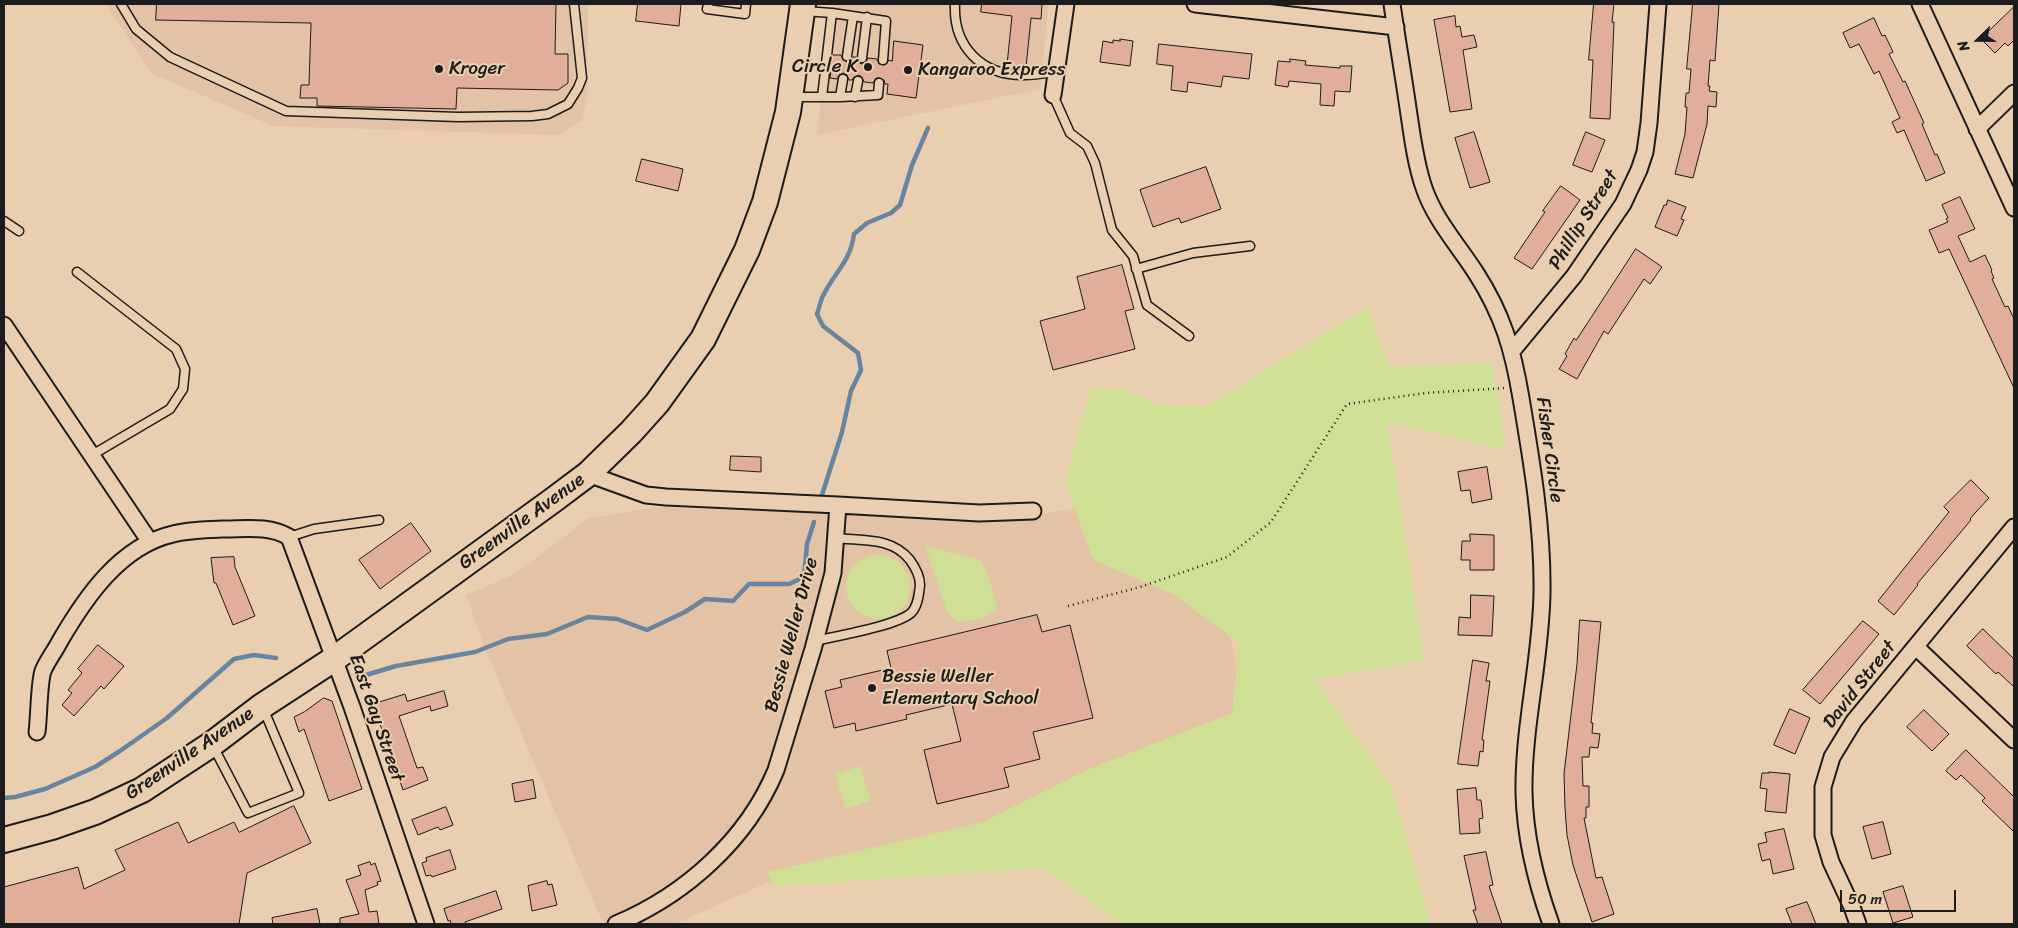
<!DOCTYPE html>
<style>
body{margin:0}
#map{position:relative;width:2018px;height:928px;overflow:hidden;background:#e9cfb0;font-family:Sriracha,sans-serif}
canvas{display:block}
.frame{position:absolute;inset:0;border:5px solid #1c1c1c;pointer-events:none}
.north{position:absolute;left:1953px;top:15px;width:50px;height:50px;-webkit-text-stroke:4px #e9cfb0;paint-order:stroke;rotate:248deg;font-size:14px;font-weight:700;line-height:20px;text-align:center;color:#1c1c1c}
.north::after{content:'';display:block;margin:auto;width:18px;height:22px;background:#1c1c1c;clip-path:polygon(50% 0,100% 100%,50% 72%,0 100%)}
.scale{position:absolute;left:1840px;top:890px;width:116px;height:22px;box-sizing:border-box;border:2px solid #1c1c1c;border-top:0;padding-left:6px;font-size:15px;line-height:18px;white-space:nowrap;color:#1c1c1c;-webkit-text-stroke:4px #e9cfb0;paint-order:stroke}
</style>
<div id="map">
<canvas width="2018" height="928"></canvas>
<div class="frame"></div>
<div class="north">N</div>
<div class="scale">50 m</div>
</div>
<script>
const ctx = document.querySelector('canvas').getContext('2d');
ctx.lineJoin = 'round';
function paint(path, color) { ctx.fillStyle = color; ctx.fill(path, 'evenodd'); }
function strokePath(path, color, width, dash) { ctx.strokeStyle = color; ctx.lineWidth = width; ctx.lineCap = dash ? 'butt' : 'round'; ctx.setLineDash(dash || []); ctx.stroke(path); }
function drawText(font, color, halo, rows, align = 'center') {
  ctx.font = font + ' Sriracha,sans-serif'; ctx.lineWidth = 4; ctx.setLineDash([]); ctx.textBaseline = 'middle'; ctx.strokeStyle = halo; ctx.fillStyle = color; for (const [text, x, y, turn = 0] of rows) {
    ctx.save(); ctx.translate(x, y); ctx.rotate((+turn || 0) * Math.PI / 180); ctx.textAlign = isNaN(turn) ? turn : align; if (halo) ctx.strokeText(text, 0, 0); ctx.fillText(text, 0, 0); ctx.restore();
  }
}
paint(new Path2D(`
 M106,4H588L587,98L582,120L558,135L273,126L151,73Z
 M832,4H1049L1040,89L817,135Z
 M1197,487L1251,731L979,832L858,858L764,884L675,924H606L599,914L484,646L466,595L515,574L589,518L657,507L992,520L1014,519Z`), '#e3c2a6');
paint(new Path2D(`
 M1368,307L1389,367L1492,362L1506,450L1387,422L1424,661L1314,679L1391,785L1431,924H1121L1044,868L773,886L767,872L983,822L1086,770L1232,713L1239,643L1173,594L1093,560L1065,483L1091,389H1123L1161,405H1207Z
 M925,546L980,560L988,573L997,610L982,619L958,622L947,612Z
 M846 587a32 32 0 1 1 64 0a32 32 0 1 1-64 0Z
 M860,766L871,801L846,809L835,774Z`), '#cfdf93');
strokePath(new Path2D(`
 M822,495L842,432L851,391L861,370L858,353L823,326L817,314C819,309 820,303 822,298C833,273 850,264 854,234L867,223L891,213L900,205L912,165L928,128
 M366,675L396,666L475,652L508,639L547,634L588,617L617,619L647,630L685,612L705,599L733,601L749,584H789L804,577L807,544L814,522
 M4,798L15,797L45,789L95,767L120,751L167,718L234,659L254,655L276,658`), '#68859f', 4.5);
const building = new Path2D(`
 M157,4H556L555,54H568V83L558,90L457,88L456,109L317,106V98H300L301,85H309L311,23L156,20Z
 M638,4H681L679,26L636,21Z
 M982,4H1042L1041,19L1031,18L1026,67L1007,65L1012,16L981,12Z
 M1594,4H1614L1612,22H1614L1610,119L1590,118L1593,60H1589Z
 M1693,4H1719L1715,61L1710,60L1708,86H1710L1709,91L1717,92L1716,107L1708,106L1707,124L1693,178L1675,174L1685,134L1687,107H1685L1686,93H1689L1691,69H1687Z
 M2014,7V40L2008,46L2005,43L1995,53L1981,39Z
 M1455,16L1456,27L1460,26L1462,37L1474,35L1477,47L1463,50L1472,109L1450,112L1434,20Z
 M1874,18L1882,36L1885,35L1893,52L1889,54L1903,82L1905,81L1924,123L1922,124L1935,155L1937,154L1945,173L1926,181L1904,130L1897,133L1892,122L1900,118L1879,71L1874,74L1859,44L1850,48L1843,33Z
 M1120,39L1133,41L1130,66L1100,62L1103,41L1113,43V40L1120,41Z
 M894,41L923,45L916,98L887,94L888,84H885L884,80L880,78H876L873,83L864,82L862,77L859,75L854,77L852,80H849L847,75L843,73L839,75L837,79L830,78L833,55H841L843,60L847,62L851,60L853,57H856L858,62L862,64L866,62L868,58L877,59L879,64L885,65L889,60L892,61Z
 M1159,44L1252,54L1249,79L1223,76L1221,87L1188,82L1187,92L1171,90L1173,66L1157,64Z
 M1290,59L1306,61L1305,65L1340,68V66H1352L1350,92L1335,91L1334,106L1320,105L1321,84L1289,81L1288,87L1275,85L1278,61L1290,62Z
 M1474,132L1490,182L1470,188L1455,138Z
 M1586,132L1605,140L1592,172L1573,165Z
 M642,159L683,169L678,191L636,181Z
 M1206,167L1221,209L1181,223L1179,218L1153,227L1140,190Z
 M1561,186L1580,200L1532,269L1514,258L1545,212L1543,211Z
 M1960,197L1975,229L1958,236L1970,262L1985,255L1992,270L1991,271L1994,278L1992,279L2005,307L2008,306L2014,319V388L1949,249L1939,253L1929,230L1948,222L1946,219L1948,218L1942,205Z
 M1668,200L1686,207L1681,219L1684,220L1677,236L1655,227L1664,205H1666Z
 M1636,249L1662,267L1650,284L1644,279L1608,334L1604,331L1577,379L1559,369L1567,356L1565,354L1574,338L1576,340Z
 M1122,265L1134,309L1125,311L1135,349L1053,370L1040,321L1085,309L1077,277Z
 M731,456L761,457V472L730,470Z
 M1487,467L1492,499L1472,503L1470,490L1461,491L1458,472Z
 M1971,480L1989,498L1975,513L1970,519L1971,520L1917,584L1918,585L1894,615L1878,601L1949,512L1944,507Z
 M411,523L431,551L380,589L359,560Z
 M1470,534L1494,535V570H1470V560H1461L1462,541H1470Z
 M234,557L235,567L255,616L233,625L216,583H214L211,558Z
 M1471,595L1494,596L1492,636L1458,635L1459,617L1470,618Z
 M1037,615L1042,632L1070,625L1093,718L1033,732L1040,759L1004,768L1009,787L937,804L924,750L961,741L952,704L906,715L907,719L856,731L855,723L834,728L825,691L842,687L840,680L891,668L887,651Z
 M1580,620L1601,622L1591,723H1593L1592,733L1600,734L1598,748L1590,747L1589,757H1582L1583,786H1589V807H1586V818H1584L1596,878L1602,877L1614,914L1592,922L1573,865L1567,835L1565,808L1564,774L1577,664Z
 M1863,621L1879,634L1820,704L1803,690Z
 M1983,629L2014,659V687L1998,672L1996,674L1967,646Z
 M98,645L124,666L104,689L101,686L74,716L62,705L72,693L68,690L82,673L78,669Z
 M1473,660L1489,663L1486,681H1490L1482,740H1484L1483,752L1480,751L1478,766L1458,764Z
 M444,691L448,706L431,711L430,706L399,716L417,768L423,767L428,780L403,790L373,704L405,694L407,701Z
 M324,698L332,701L362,789L329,801L304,729L299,732L294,717L304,712Z
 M1790,709L1810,718L1795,754L1774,745Z
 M1924,710L1949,734L1932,751L1907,727Z
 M1966,750L2014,797V832L1982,801L1985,798L1961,775L1956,780L1946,771Z
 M1769,772L1790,774L1786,813L1765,811L1767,789L1760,788L1762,773H1769Z
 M533,780L536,798L515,802L512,784Z
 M1476,788L1477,800H1481L1483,818L1479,819L1480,833L1460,834L1457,790Z
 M294,806L311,843L247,873L239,924H4V887L78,867L84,889L125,870L115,850L178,822L188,843L234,822L239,832Z
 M446,807L453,825L440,830L438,827L418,835L412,820Z
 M1883,822L1891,854L1872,859L1863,827Z
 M1784,829L1794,869L1773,874L1770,859L1762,861L1758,844L1767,842L1765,833Z
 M450,850L456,869L432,877L431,875L426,876L422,863L427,861L426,858Z
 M1486,852L1493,885L1489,886L1502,924H1478L1473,910H1476L1464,856Z
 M370,862L371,865L375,863L381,881L377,882L378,885L365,890L369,912L377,911L379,924H340V918L359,914L346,880L361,875L358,866Z
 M547,881L548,885L552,884L557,905L532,911L528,886Z
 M1903,886L1913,917L1893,923L1883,892Z
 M496,891L502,909L465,922L466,924H451L450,920L448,921L444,909Z
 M1807,902L1816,924H1792L1786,909Z
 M317,909L320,924H273L272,918Z`);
paint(building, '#e1af99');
strokePath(building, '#1c1c1c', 1);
const service = new Path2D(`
 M121,4L136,29L170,57L286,111L458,117L532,116L548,114L568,104L578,88L582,78L574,4
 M708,4L707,9L745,14L746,4
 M955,4C953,46 981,76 1025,75C1035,75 1046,73 1056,72
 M804,11L832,13
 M847,56L853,16
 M862,58L867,17
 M1053,95L1070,133L1087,146L1095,163L1112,230L1133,256L1147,305L1189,336
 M793,97H840L878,95L879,83
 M822,97L832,13L886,21L883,60
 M840,97L843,79
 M855,97L858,81
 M4,221L19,231
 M1136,269L1193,253L1250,246
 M77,272L176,349L185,369L183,389L170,409L92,455
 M289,537L314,529L379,520
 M815,641C836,636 896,626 911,613C918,606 919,594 920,585C920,576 915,567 910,560C892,537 863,541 836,538
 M213,746L248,813L299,793L263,708`);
const minor = new Path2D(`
 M1195,4L1396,27
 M1392,4C1397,39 1403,73 1408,108C1412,134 1415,162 1424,188C1435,220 1458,245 1476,273C1503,315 1513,350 1521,398C1532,463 1543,528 1542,593C1541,660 1523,726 1524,793C1525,838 1536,882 1551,924
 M1920,4L2014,208
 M1053,95L1066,4
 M1977,129L2014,93
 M4,325L150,542
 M1513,350L1574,276L1623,204L1639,170L1645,152L1649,123L1658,4
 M588,474L646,495L666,497L838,505L833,573L813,649L776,770C747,840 685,895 616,924
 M838,505L979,513L1033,511
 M1916,647L2014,740
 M37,732C39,718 39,682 43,671C47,661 55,651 60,641C85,598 120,546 173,534C188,530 206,530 222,529C245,529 269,525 289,537L352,707L426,924
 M1858,924L1852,907L1831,862L1823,835V787L1832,757L1854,721L2014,527`);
const primary = new Path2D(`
 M4,840L52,827L95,812L142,790L212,744L262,706L334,659L552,501L588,474L631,432L657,403L703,339L747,250L765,202L788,112L803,4`);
strokePath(service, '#1c1c1c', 11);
strokePath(minor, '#1c1c1c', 19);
strokePath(primary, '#1c1c1c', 28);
strokePath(new Path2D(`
 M1068,606L1140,587L1227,557L1271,522L1347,404L1426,393L1505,388`), '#1c1c1c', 2.5, [1, 4]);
strokePath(service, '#e9cfb0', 8);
strokePath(minor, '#e9cfb0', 15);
strokePath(primary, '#e9cfb0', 24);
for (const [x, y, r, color] of [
 [868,67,5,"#1c1c1c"],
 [439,69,5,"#1c1c1c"],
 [908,70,5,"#1c1c1c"],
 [872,688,5,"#1c1c1c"]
]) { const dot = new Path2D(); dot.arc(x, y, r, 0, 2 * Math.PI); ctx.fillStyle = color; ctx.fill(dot); strokePath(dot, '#e9cfb0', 2); }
drawText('19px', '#1c1c1c', '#e9cfb0', [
 ["Circle K",858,67,"right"],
 ["Kroger",449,69],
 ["Kangaroo Express",918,70],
 ["Bessie Weller",882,677],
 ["Elementary School",882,699]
], 'left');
drawText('19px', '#1c1c1c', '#e9cfb0', [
 ["Phillip Street",1584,220,-58],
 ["Fisher Circle",1549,450,82],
 ["Greenville Avenue",522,522,-36],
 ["Bessie Weller Drive",792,635,-75],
 ["David Street",1860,685,-52],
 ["East Gay Street",376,718,71],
 ["Greenville Avenue",190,754,-34]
]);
</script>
